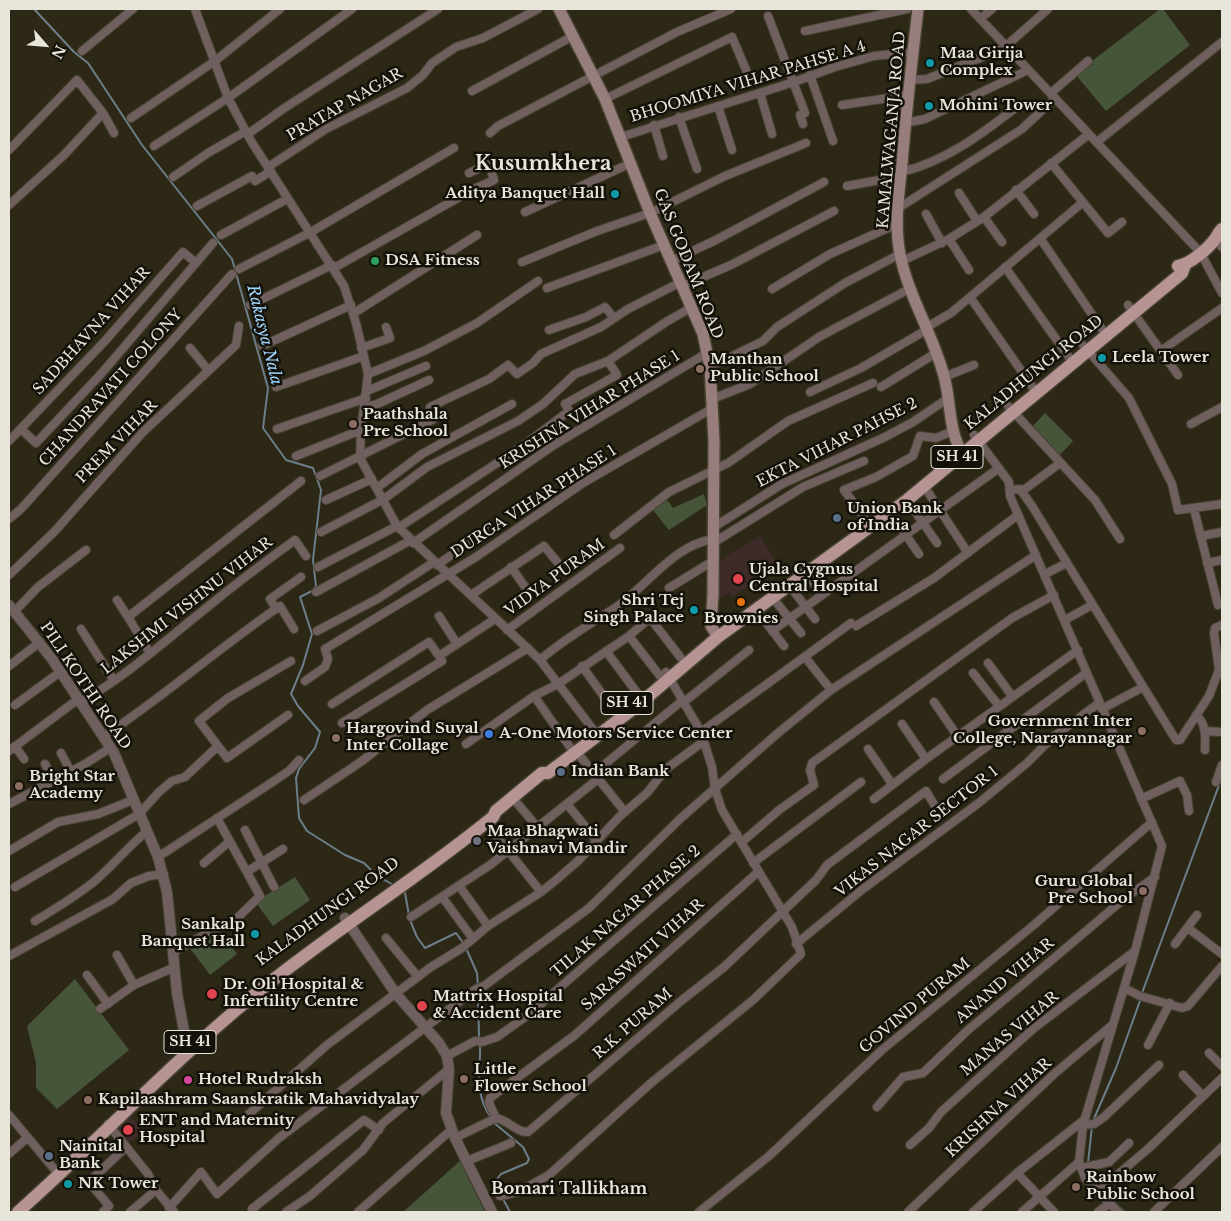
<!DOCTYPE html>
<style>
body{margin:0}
#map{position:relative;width:1231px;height:1221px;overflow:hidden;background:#2d2815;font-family:"Libre Baskerville",serif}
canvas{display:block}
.frame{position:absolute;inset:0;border:10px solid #e8e6da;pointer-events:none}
.north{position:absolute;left:20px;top:20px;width:50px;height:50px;-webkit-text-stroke:4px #131109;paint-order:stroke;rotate:117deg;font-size:14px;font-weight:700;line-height:20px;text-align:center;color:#e8e6da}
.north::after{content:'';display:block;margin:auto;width:18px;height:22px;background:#e8e6da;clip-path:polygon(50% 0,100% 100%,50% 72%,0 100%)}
</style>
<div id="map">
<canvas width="1231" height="1221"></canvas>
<div class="frame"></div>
<div class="north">N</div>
</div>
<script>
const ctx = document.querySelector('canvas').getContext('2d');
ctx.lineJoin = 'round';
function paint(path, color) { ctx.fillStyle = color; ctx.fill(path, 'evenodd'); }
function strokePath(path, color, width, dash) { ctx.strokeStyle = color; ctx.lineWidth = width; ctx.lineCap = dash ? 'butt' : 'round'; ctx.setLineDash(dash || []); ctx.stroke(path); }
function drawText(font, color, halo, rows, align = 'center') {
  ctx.font = font + ' "Libre Baskerville",serif'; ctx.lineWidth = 5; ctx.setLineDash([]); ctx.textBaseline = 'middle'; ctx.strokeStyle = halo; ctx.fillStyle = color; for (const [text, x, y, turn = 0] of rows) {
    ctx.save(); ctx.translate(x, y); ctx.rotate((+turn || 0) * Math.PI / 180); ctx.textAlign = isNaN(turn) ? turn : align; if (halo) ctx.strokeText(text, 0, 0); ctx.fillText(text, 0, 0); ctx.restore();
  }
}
paint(new Path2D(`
 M760,536L778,565L733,597L730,592L716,602L717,565L728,555Z
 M129,1115L144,1130L128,1145L113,1129Z`), '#3e2a28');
paint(new Path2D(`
 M1160,9H1163L1190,45L1106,111L1075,74Z
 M1045,413L1073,441L1059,456L1031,428Z
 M704,494L707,505L669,530L652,509L665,497L673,508Z
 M295,877L310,900L273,926L257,904L266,895Z
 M221,931L237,954L210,975L189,947Z
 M75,979L129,1050L57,1109L36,1088V1063L27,1026Z
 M460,1161L485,1212H403Z`), '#46543a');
strokePath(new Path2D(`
 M34,9L74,52L88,63L142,145L232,259L268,388L263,428L286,460L313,468L321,490L313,560L316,586L312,591L300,597L312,634L303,665L291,694L298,706L320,732L315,748L299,769L296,778L299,818L307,831L345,855L364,863L376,875L395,886
 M403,891L405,893L409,915
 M410,920L417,937L425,948L456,933L464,944
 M466,948L477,973L478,986
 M478,991L479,1038
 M1142,993L1222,777
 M480,1043C481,1074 473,1090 491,1118
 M1093,1121L1116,1068L1141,998
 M493,1122L523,1147L529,1159L527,1163L501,1174L497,1179L501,1194
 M1088,1163L1092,1126
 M1089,1168L1090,1175L1100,1187
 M503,1199L510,1212
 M1112,1200L1124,1212`), '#6c7e8a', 2);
const minor = new Path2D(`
 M195,9L228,98L251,141L344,286L356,323L368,374L361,430L360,458L397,526L540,660L598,736
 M971,9L1200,252L1222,293
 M768,16L805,113L800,115L803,124
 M980,19L992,9
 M805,31L907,9
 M82,51L133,9
 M810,75L833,141
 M910,80L927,79L995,52L1006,46L1048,9
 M472,91L573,36
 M760,93L772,134
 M1051,93L1088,61
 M605,99L732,37L747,72
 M842,105L908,95
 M718,106L732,150
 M679,117L697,169
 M131,118L215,61L280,9
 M905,123L925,119L1028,70
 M654,125L663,156
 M490,133L498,126L677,32L731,9
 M248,134L283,109L438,9
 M621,137L794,82L835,67L874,56L913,52
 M1097,142L1222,42
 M154,146L228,98L352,9
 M9,150L77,80L103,113
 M1051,163L1108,233L1122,222
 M268,167L326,129L407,88L423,75L432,63L456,47L483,38L538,9
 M901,172C945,162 983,133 1018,106
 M173,177L208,153L246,131
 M847,186L901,176
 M1016,190L1034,214
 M959,193L977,221
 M9,205L64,155L103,113L114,133
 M197,206L252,176L255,181L271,171
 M897,209L1022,129L1055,98
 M525,212L631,163
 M926,214L942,243
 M984,217L1002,242
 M221,235L287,199
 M1040,238L1106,335
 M949,239L969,270
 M1215,239L1222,247
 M671,261L714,241L824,182
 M902,261L949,239L984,217L1089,134
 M522,262L597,231L650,213L725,176L806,143
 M1005,267L1073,363
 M334,268L472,190L494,180L489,164L469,173
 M239,269L311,232L454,148
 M682,286L731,265L834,211
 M547,288L664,245
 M772,289L830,254L897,224
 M970,297L1036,392
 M250,305L332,265
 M1128,305L1178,375
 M354,313L477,235
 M927,327L951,313L1082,203
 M549,330L586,317L605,307L614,318
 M1083,345L1129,398L1172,484L1178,510L1222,504
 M262,346L351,305
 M190,348L208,370
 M361,348L390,338L386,327
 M1162,350L1222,308
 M710,367L763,341L777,327L845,283L900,254
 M368,374L424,351L477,323L538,281
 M944,377L974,365
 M276,387L364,356
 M881,387L936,353
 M367,391L426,366
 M810,392L861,368L928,329
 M712,399L750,384L819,337L911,288
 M1008,406L1095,500L1120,539
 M364,407L375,405L429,380
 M430,407L489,379L508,365L517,374L533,363L541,354L601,327L628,309L681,282
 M1191,424L1222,407
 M21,429L36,443L101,374L213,243
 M277,429L366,398
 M974,435L1009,482L1010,496L1162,846L1135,951L1083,1125L1079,1162L1085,1178L1118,1212
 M9,441L104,342L183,252L196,263
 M296,456L361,430
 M320,476L434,419
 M924,486L968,553
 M377,488L422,454L512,404
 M1025,489L1060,463
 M1011,490L1020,489L1032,506L1176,740H1180L1209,696L1219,670L1214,633L1215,628L1222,625
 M326,500L372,479
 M907,500L937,543
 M1194,509L1218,605
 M890,512L919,554
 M9,519L21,509L232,274
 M867,521L844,490L876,477L913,456L920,436L936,438L953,431
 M714,527L782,484L885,437L913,422L947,399
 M398,528L523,446L569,411L565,404L617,375L608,361
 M321,532L384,499L427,467L518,421L543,404L575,374L608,361L666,322L692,307
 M614,535L669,492L728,463L788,421L873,383
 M1201,536L1222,532
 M413,543L554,445L707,353
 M713,543L803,487L864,461
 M1207,563L1222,560
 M437,565L490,528
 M318,567L397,526
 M511,567L528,591
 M806,573L822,594
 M1045,574L1067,563
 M9,575L54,532L143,432L236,345L239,326
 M789,585L815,619
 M669,588L713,561
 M316,592L411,540
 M471,595L544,546L559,564
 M772,597L801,633
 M117,600L128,617
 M276,609L270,599L301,577
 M756,609L784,646
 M15,611L38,587L86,550
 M439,616L457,644
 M1065,620L1092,605
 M856,626L934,578L1018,515
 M81,629L114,681
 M507,630L620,548
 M317,631L379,598L434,562
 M772,631L999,468
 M629,636L660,676
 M606,651L638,694
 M150,653L128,617L301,481
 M805,657L831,690
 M540,660C565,638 593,623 619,605C649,583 675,545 713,539
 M988,663L1012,696
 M9,666L40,642
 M582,666L615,712
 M973,673L999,706
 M305,681L325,667L328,659L325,649L476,557L583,483L713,408
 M534,696L570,747
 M684,702L749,650
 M934,702L958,737
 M79,703C127,676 167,639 210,605C238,582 266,561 295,540L306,556
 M332,704L429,642L439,656
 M15,705L60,672
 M1102,709L1143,687
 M1196,715C1207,724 1205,737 1205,750
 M342,723L442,661L439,656L495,619
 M902,724L926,759
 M1205,731L1222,732
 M701,732L851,623
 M103,737C164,696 219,648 280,606L294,629
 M466,744L534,696L558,684L629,636L650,618L681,658
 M15,746L24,759
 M218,746L227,758L288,715
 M868,749L892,784
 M9,751L77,700
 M576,751L625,812
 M61,753L71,772
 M45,764L55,781
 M594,773L683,700
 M943,779L1086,673
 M1216,782L1222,765
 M512,797L538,828
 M874,799L926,759L1078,650
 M1141,799L1180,781L1187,795L1189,811
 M304,800L362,761L427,710L528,648
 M9,804L85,764L110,748
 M567,804L597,841
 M486,823L541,892
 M245,830L274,887
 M742,842L779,810L814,785L810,770L812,763L1012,618L1054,595
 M9,851L58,822L98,814L133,800
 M158,857L274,781L290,770L299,760
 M204,863L229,842
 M753,863L861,782
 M248,871L283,849
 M15,887L139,814L159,792L172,781L185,777L218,746L199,721L228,698L291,661
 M460,887L488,926
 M443,898L473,939
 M411,917L490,865L598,779
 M35,921C56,908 77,896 96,880C114,864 128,847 147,831
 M1188,928L1222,954
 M386,938L418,977
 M796,944L863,889L980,802L1027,763L1053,737L1099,703
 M1175,944L1197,915
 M173,952L215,929L232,923L260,896L217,818
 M117,955L134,985
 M9,956L113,899L131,883L149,876L164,874
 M87,975L108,1004
 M1124,988L1140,996L1182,1008L1188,1006L1222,966
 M100,1009L134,985L175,967
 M1148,1045L1170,1003
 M1209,1053L1222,1066
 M447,1056L475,1041L482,1042L497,1037L528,1015L737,834
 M1183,1075L1203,1096
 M877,1107L903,1077L923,1073L968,1030L1053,959L1125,898L1155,877
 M9,1115L55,1170
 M496,1118C508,1120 517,1133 528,1132L681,1001L724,967L816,880L827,865L926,791L935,806
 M496,1118L489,1103L490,1098L575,1035L758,872
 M242,1120L327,1045L431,967L462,948L488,926L541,892L556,880L578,861L620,816L647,793L666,769L704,741
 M108,1124L148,1174L156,1190L174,1212
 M1083,1125L1094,1124L1104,1117L1159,1065
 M455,1138L496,1118
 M910,1145L929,1128L941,1112L1033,1029L1135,951
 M10,1153L27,1138
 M467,1161L511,1143
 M1081,1168L1109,1162L1129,1143
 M1017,1173L1054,1212
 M1097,1192L1149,1148L1222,1078
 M500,1196L518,1192L549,1175L651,1083L753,1000L801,954L792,927L722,810L715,789L712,767L701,732L666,672
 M169,1208L201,1172L217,1194L279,1138L476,989L484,986L589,908L681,818L778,733L831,690L1036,555
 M252,1209L364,1120L379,1130
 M103,1212L109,1206L89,1182L126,1147
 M130,1212L156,1190
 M286,1212L310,1196L363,1150L383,1123L449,1069
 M358,1212L451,1130
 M699,1212L769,1156L882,1050L1035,924L1152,822
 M908,1212L1054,1074L1111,1026
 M973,1212L1017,1173L1084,1120
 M1022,1212L1079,1162
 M1098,1212L1106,1206
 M1154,1212L1222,1147`);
const tertiary = new Path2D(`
 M9,605L52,659L114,753L158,857L167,892L177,993L184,1031L196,1046
 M345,918L396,994L439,1043L447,1056L449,1069L446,1113L455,1138L492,1212`);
const secondary = new Path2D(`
 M559,9L605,99L650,213L703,334L710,367L714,441L713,594L711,626L718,637
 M918,9C912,60 906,112 902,164C899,194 894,224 900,254C908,296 933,334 944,376C951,401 948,429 962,453`);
const primary = new Path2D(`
 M1178,266C1190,264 1208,249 1215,239C1218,235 1218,233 1222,229
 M18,1212C98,1141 171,1063 254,995C331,932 416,880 493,817L496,811L542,773H548L637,706L718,637L907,500L1182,273L1185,265`);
strokePath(minor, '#474331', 10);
strokePath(tertiary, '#474331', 12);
strokePath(secondary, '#474331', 14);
strokePath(primary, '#474331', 15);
strokePath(minor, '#6f5f5e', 8);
strokePath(tertiary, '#6f5f5e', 10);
strokePath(secondary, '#977d7c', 11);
strokePath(primary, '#b69494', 12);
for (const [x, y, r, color] of [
 [930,63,5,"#0f9aa8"],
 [929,106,5,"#0f9aa8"],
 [615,194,5,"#0f9aa8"],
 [375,261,5,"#2e9e5b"],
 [1102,358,5,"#0f9aa8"],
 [700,369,5,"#8d6e63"],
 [353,424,5,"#8d6e63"],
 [837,518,5,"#5c6f8a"],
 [738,579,6,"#e0444e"],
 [741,602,5,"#e8710a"],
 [694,610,5,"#0f9aa8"],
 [1142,731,5,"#8d6e63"],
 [489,734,5,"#3f7fe0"],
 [336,738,5,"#8d6e63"],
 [561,772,5,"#5c6f8a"],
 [19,786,5,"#8d6e63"],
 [477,841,5,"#6b7280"],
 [1143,891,5,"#8d6e63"],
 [255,934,5,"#0f9aa8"],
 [212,994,6,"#e0444e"],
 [422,1006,6,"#e0444e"],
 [464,1079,5,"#8d6e63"],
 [188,1080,5,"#d1479c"],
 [88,1100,5,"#8d6e63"],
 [128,1130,6,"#e0444e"],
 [49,1156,5,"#5c6f8a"],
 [68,1184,5,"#0f9aa8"],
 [1076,1187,5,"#8d6e63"]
]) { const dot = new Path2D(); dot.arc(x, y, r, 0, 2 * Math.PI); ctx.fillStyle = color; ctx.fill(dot); strokePath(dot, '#131109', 2); }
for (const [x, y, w] of [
 [957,457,52],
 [627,703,52],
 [190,1042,52]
]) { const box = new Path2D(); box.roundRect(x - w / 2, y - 11.5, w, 23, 4); ctx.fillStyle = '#131109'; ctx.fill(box); strokePath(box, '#e8e6da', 1); }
drawText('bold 14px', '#e8e6da', null, [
 ["SH 41",957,457],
 ["SH 41",627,703],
 ["SH 41",190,1042]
]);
drawText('bold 15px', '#e8e6da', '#131109', [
 ["Maa Girija",940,54],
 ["Complex",940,71],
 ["Mohini Tower",939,106],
 ["Aditya Banquet Hall",605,194,"right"],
 ["DSA Fitness",385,261],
 ["Leela Tower",1112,358],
 ["Manthan",710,360],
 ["Public School",710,377],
 ["Paathshala",363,415],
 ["Pre School",363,432],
 ["Union Bank",847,509],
 ["of India",847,526],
 ["Ujala Cygnus",749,570],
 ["Central Hospital",749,587],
 ["Shri Tej",684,601,"right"],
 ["Singh Palace",684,618,"right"],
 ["Brownies",741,619,"center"],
 ["Government Inter",1132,722,"right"],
 ["College, Narayannagar",1132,739,"right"],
 ["Hargovind Suyal",346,729],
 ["Inter Collage",346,746],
 ["A-One Motors Service Center",499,734],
 ["Indian Bank",571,772],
 ["Bright Star",29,777],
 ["Academy",29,794],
 ["Maa Bhagwati",487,832],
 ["Vaishnavi Mandir",487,849],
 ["Guru Global",1133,882,"right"],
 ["Pre School",1133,899,"right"],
 ["Sankalp",245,925,"right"],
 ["Banquet Hall",245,942,"right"],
 ["Dr. Oli Hospital &",223,985],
 ["Infertility Centre",223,1002],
 ["Mattrix Hospital",433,997],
 ["& Accident Care",433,1014],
 ["Little",474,1070],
 ["Flower School",474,1087],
 ["Hotel Rudraksh",198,1080],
 ["Kapilaashram Saanskratik Mahavidyalay",98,1100],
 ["ENT and Maternity",139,1121],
 ["Hospital",139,1138],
 ["Nainital",59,1147],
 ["Bank",59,1164],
 ["Rainbow",1086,1178],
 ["Public School",1086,1195],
 ["NK Tower",78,1184]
], 'left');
drawText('15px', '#e8e6da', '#131109', [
 ["BHOOMIYA VIHAR PAHSE A 4",748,82,-17],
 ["PRATAP NAGAR",345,105,-30],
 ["KAMALWAGANJA ROAD",892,130,-85],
 ["GAS GODAM ROAD",688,264,68],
 ["SADBHAVNA VIHAR",92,331,-48],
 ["KALADHUNGI ROAD",1034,373,-39],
 ["CHANDRAVATI COLONY",111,388,-48],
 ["KRISHNA VIHAR PHASE 1",590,410,-32],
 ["PREM VIHAR",117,442,-46],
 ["EKTA VIHAR PAHSE 2",837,443,-27],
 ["DURGA VIHAR PHASE 1",534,502,-33],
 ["VIDYA PURAM",555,578,-36],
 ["LAKSHMI VISHNU VIHAR",187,606,-38],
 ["PILI KOTHI ROAD",85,686,56],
 ["VIKAS NAGAR SECTOR 1",917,832,-38],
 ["KALADHUNGI ROAD",328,912,-36],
 ["TILAK NAGAR PHASE 2",626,912,-41],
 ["SARASWATI VIHAR",643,955,-42],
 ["ANAND VIHAR",1005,981,-40],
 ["GOVIND PURAM",915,1006,-40],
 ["R.K. PURAM",633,1024,-41],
 ["MANAS VIHAR",1010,1034,-40],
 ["KRISHNA VIHAR",999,1108,-43]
]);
drawText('italic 16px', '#a1d4fd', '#131109', [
 ["Rakasya Nala",264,335,76]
]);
drawText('bold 16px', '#e8e6da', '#131109', [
 ["Bomari Tallikham",569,1189]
]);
drawText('bold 20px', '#e8e6da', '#131109', [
 ["Kusumkhera",543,164]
]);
</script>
